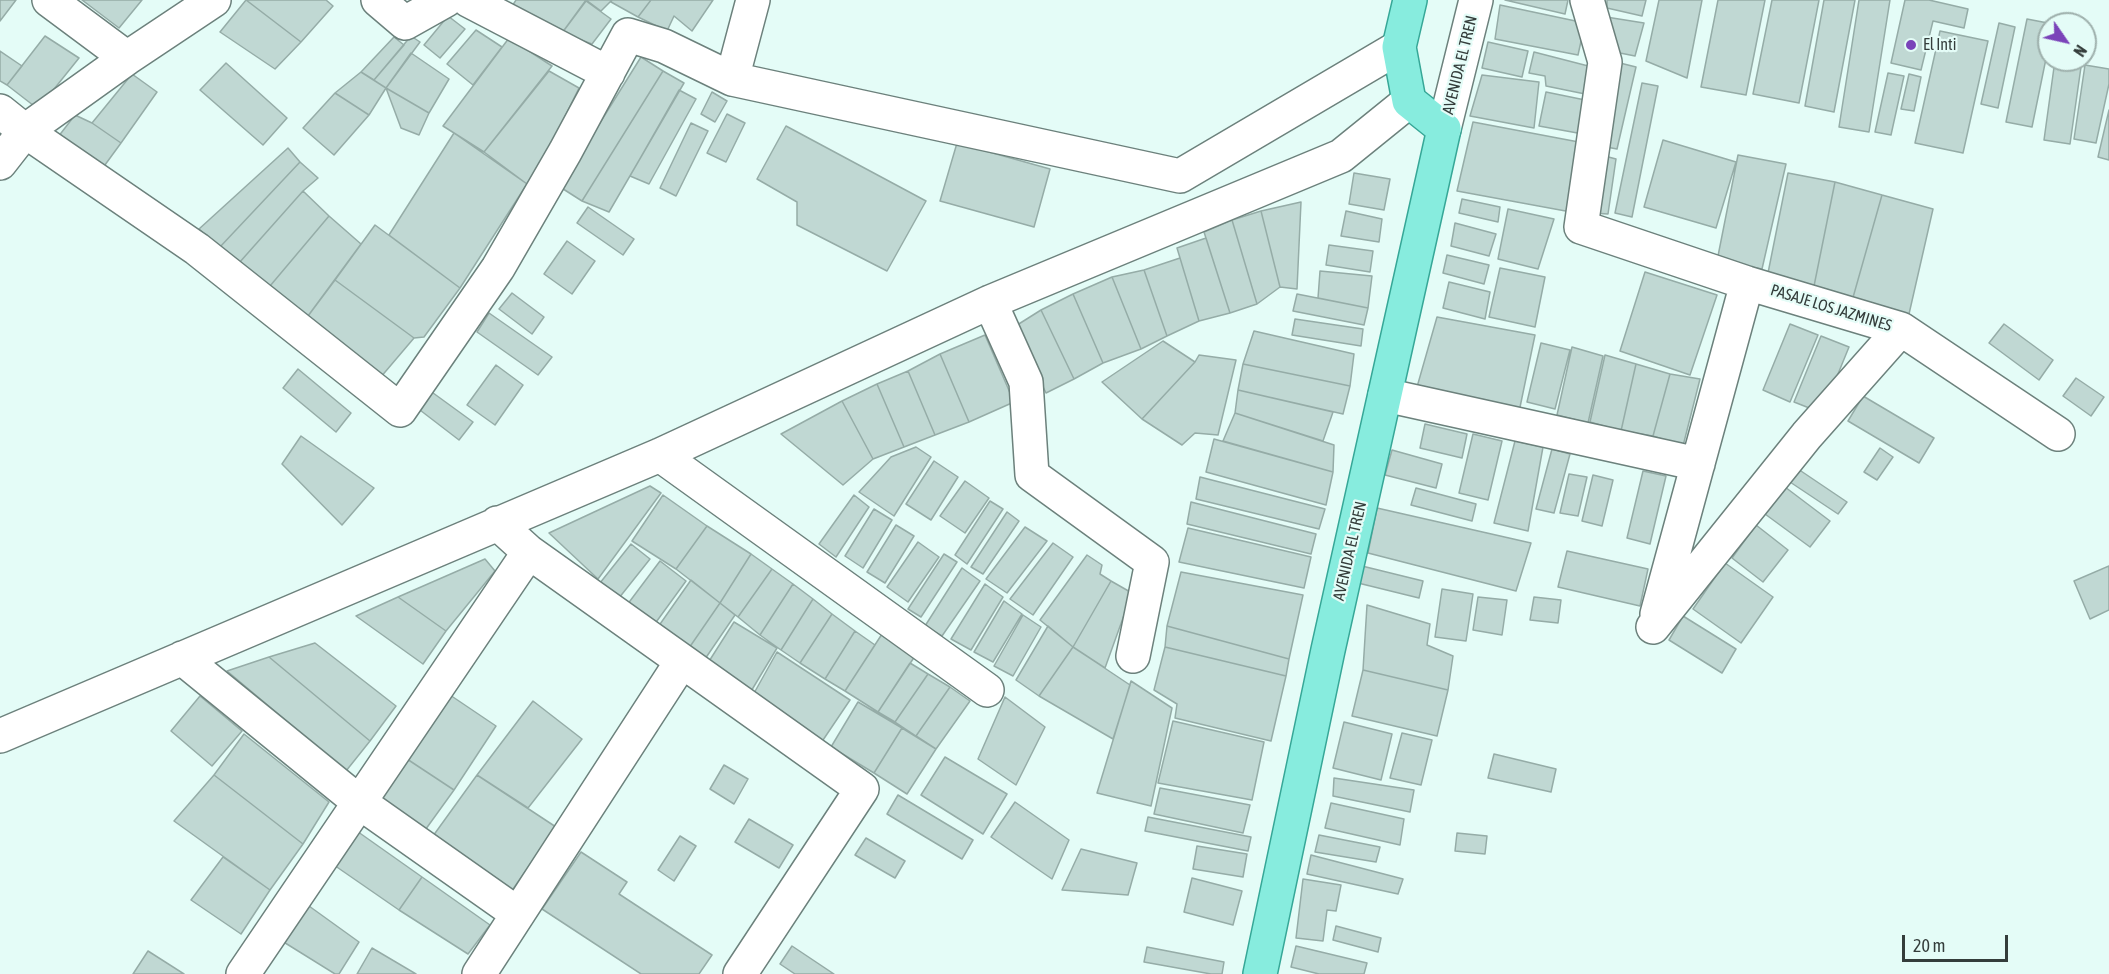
<!DOCTYPE html>
<style>
body{margin:0}
#map{position:relative;width:2109px;height:974px;overflow:hidden;background:#e4fcf7;font-family:"Asap Condensed",sans-serif}
canvas{display:block}
.north{position:absolute;left:2037px;top:12px;width:60px;height:60px;box-sizing:border-box;background:#e4fcf7;border:2px solid #9eb0ac;border-radius:50%;rotate:124deg;font-size:16px;font-weight:700;line-height:24px;text-align:center;color:#343d3b}
.north::after{content:'';display:block;margin:auto;width:21px;height:27px;background:#7a43b9;clip-path:polygon(50% 0,100% 100%,50% 72%,0 100%)}
.scale{position:absolute;left:1902px;top:935px;width:106px;height:27px;box-sizing:border-box;border:3px solid #343d3b;border-top:0;padding-left:8px;font-size:18px;line-height:21px;white-space:nowrap;color:#343d3b;-webkit-text-stroke:4px #e4fcf7;paint-order:stroke}
</style>
<div id="map">
<canvas width="2109" height="974"></canvas>
<div class="north">N</div>
<div class="scale">20 m</div>
</div>
<script>
const ctx = document.querySelector('canvas').getContext('2d');
ctx.lineJoin = 'round';
function paint(path, color) { ctx.fillStyle = color; ctx.fill(path, 'evenodd'); }
function strokePath(path, color, width, dash) { ctx.strokeStyle = color; ctx.lineWidth = width; ctx.lineCap = dash ? 'butt' : 'round'; ctx.setLineDash(dash || []); ctx.stroke(path); }
function drawText(font, color, halo, rows, align = 'center') {
  ctx.font = font + ' "Asap Condensed",sans-serif'; ctx.lineWidth = 4.5; ctx.setLineDash([]); ctx.textBaseline = 'middle'; ctx.strokeStyle = halo; ctx.fillStyle = color; for (const [text, x, y, turn = 0] of rows) {
    ctx.save(); ctx.translate(x, y); ctx.rotate((+turn || 0) * Math.PI / 180); ctx.textAlign = isNaN(turn) ? turn : align; if (halo) ctx.strokeText(text, 0, 0); ctx.fillText(text, 0, 0); ctx.restore();
  }
}
const building = new Path2D(`
 M0,0H16L0,21Z
 M82,0H142L119,28Z
 M246,0H326L333,6L301,42Z
 M246,0L301,42L275,69L220,32Z
 M516,0H586L562,33L509,11Z
 M586,0H612L601,11Z
 M612,0H651L638,17L611,2Z
 M651,0H713L692,31L674,16L667,31L638,17Z
 M1505,0H1568L1565,14Z
 M1607,0H1646L1642,16L1607,8Z
 M1659,0H1702L1687,78L1646,61Z
 M1718,0H1765L1746,95L1701,87Z
 M1772,0H1819L1799,103L1753,94Z
 M1824,0H1855L1834,112L1805,106Z
 M1859,0H1890L1869,132L1839,127Z
 M1905,0H1929L1968,9L1964,28L1933,21L1921,70L1891,63Z
 M586,1L611,19L592,44L562,33Z
 M1500,5L1585,23L1578,55L1495,39Z
 M448,16L465,29L440,58L424,45Z
 M1600,16L1644,23L1635,56L1615,52Z
 M2027,19L2053,24H2049V44L2032,127L2006,122Z
 M1999,23L2015,27L1998,108L1981,104Z
 M476,30L502,47L473,85L447,64Z
 M1940,31L1988,41L1963,153L1915,143Z
 M45,36L79,58L38,109L7,85Z
 M411,36L420,42L386,88L374,80Z
 M394,37L404,45L374,80L361,72Z
 M509,38L552,66L484,152L443,126Z
 M1488,42L1528,51L1522,77L1482,68Z
 M0,51L22,66L7,85L0,81Z
 M1534,52L1596,68L1590,95L1546,86L1545,76L1529,73Z
 M411,53L449,79L429,113L386,88Z
 M641,57L663,71L582,201L560,187Z
 M2055,60H2082L2070,144L2044,140Z
 M226,63L287,118L263,145L200,90Z
 M1620,63L1636,67L1617,149L1601,146Z
 M2085,65L2109,69V84L2096,143L2074,139Z
 M549,71L579,88L543,161L527,184L484,152Z
 M663,71L684,83L609,212L582,201Z
 M361,72L386,88L369,115L335,93Z
 M1888,73L1904,76L1891,135L1875,132Z
 M132,74L157,92L121,143L92,123Z
 M1909,74L1921,77L1914,111L1901,109Z
 M1482,75L1539,82L1534,128L1470,116Z
 M1642,83L1658,86L1632,217L1615,213Z
 M386,88L429,113L419,135L401,128Z
 M679,90L696,99L649,184L630,176Z
 M712,92L727,101L715,122L701,114Z
 M1546,92L1590,101L1583,134L1539,126Z
 M335,93L369,115L334,155L303,128Z
 M2109,110V160L2098,157Z
 M727,114L745,123L726,162L707,153Z
 M75,115L92,123L121,143L102,169L58,137Z
 M1473,122L1584,143L1571,212L1457,191Z
 M691,123L708,131L676,196L660,188Z
 M786,126L926,201L887,271L797,225V202L757,179Z
 M454,133L527,184L460,288L389,235Z
 M1663,140L1736,162L1716,228L1644,207Z
 M957,143L1050,169L1034,227L940,201Z
 M288,148L300,162L219,248L199,229Z
 M1601,155L1616,159L1608,214L1592,213Z
 M1738,155L1786,164L1762,269L1717,261Z
 M300,162L318,178L303,191L239,263L219,248Z
 M1354,173L1390,179L1384,210L1349,204Z
 M1788,173L1835,182L1813,291L1767,278Z
 M1835,182L1882,195L1852,301L1813,291Z
 M303,191L329,216L270,286L239,263Z
 M1882,195L1933,209L1909,314L1852,301Z
 M1462,199L1500,207L1498,222L1459,213Z
 M1301,202L1297,289L1280,287L1261,211Z
 M588,207L634,239L623,255L577,223Z
 M1508,209L1554,219L1538,269L1498,259Z
 M1261,211L1280,287L1257,304L1232,220Z
 M1346,211L1382,219L1379,242L1341,236Z
 M329,216L361,244L305,320L270,286Z
 M1232,220L1257,304L1230,313L1204,232Z
 M1455,223L1496,234L1489,256L1451,246Z
 M375,225L460,288L424,337L414,338L335,280Z
 M1206,238L1230,313L1199,321L1177,248Z
 M567,241L595,261L572,294L544,274Z
 M1329,245L1373,251L1370,272L1326,265Z
 M1447,255L1489,265L1484,284L1443,273Z
 M1180,258L1199,321L1167,336L1144,270Z
 M1500,268L1545,277L1535,327L1489,317Z
 M1144,270L1167,336L1141,349L1112,277Z
 M1320,271L1372,276L1368,308L1318,298Z
 M1645,272L1717,295L1690,375L1620,351Z
 M1112,277L1141,349L1103,363L1073,294Z
 M335,280L414,338L380,378L305,320Z
 M1449,282L1490,292L1485,319L1443,308Z
 M512,293L544,317L532,334L499,309Z
 M1073,294L1103,363L1074,379L1041,310Z
 M1297,294L1368,308L1364,325L1293,311Z
 M1041,310L1074,379L1046,393L1014,327Z
 M489,313L552,357L538,375L477,332Z
 M1437,317L1535,335L1519,412L1417,387Z
 M1295,319L1363,329L1361,346L1292,335Z
 M1790,324L1818,335L1790,402L1763,390Z
 M2004,324L2053,360L2039,380L1989,343Z
 M1254,331L1354,354L1350,386L1243,364Z
 M985,335L1014,402L969,422L940,354Z
 M1821,336L1849,347L1822,413L1794,402Z
 M1163,341L1195,362L1142,419L1102,382Z
 M1541,343L1570,350L1555,409L1527,402Z
 M1572,347L1603,356L1588,423L1557,415Z
 M940,354L969,422L935,435L908,371Z
 M1199,355L1236,360L1218,435L1195,433L1182,445L1142,419L1195,362Z
 M1605,355L1636,364L1621,431L1590,422Z
 M1243,364L1350,386L1343,414L1238,390Z
 M1636,364L1670,374L1653,436L1621,431Z
 M496,365L523,385L495,425L467,405Z
 M298,369L351,413L336,432L283,388Z
 M908,371L935,435L904,447L877,384Z
 M1670,374L1700,379L1683,446L1653,436Z
 M2076,378L2104,397L2091,416L2063,396Z
 M877,384L904,447L873,459L842,401Z
 M429,390L473,422L459,440L416,407Z
 M1238,390L1333,412L1323,441L1235,413Z
 M1863,396L1934,438L1919,463L1848,421Z
 M842,401L873,459L843,485L781,434Z
 M1235,413L1334,445L1333,472L1223,441Z
 M1425,424L1467,434L1462,458L1420,448Z
 M1473,434L1502,441L1488,500L1459,493Z
 M301,436L374,488L342,525L282,464Z
 M1214,439L1333,472L1326,505L1206,472Z
 M1515,441L1543,447L1528,531L1494,523Z
 M916,447L931,457L894,516L859,492L891,457Z
 M1880,448L1893,457L1877,480L1864,472Z
 M1552,449L1570,454L1554,513L1536,509Z
 M1392,450L1442,464L1436,488L1385,475Z
 M934,461L958,477L931,520L906,504Z
 M1798,469L1847,502L1838,514L1790,482Z
 M1643,471L1666,476L1650,544L1627,538Z
 M1569,474L1587,477L1578,516L1560,513Z
 M1593,475L1613,480L1602,526L1582,521Z
 M1200,477L1325,509L1319,529L1196,499Z
 M965,481L989,498L965,533L940,516Z
 M650,486L661,493L598,579L549,533Z
 M1785,487L1830,521L1810,547L1765,514Z
 M1416,488L1476,504L1472,521L1411,505Z
 M663,495L707,526L676,569L632,541Z
 M854,495L869,507L836,557L819,544Z
 M990,501L1003,509L967,564L955,555Z
 M1191,502L1316,534L1311,554L1187,524Z
 M1377,508L1531,543L1516,591L1368,553Z
 M874,509L892,520L863,568L845,556Z
 M1007,512L1019,521L983,574L971,567Z
 M896,525L914,536L885,583L867,572Z
 M1756,525L1788,550L1763,582L1732,558Z
 M707,526L751,554L720,603L676,569Z
 M1025,527L1047,541L1007,593L986,579Z
 M1188,528L1311,557L1304,588L1179,562Z
 M918,542L939,557L908,602L887,587Z
 M1053,543L1073,557L1033,615L1010,599Z
 M631,544L650,559L615,603L596,588Z
 M1567,551L1648,569L1640,606L1558,587Z
 M751,554L772,569L738,617L720,603Z
 M944,554L957,562L921,617L908,609Z
 M1087,555L1102,565L1100,574L1111,581L1073,647L1040,620Z
 M485,559L495,571L446,631L398,597Z
 M660,561L686,581L654,625L627,605Z
 M1725,563L1773,597L1741,643L1693,609Z
 M1362,566L1423,581L1419,598L1358,583Z
 M2109,566V610L2090,619L2074,581Z
 M962,568L980,581L942,636L925,626Z
 M772,569L793,584L760,635L738,617Z
 M1181,572L1303,595L1289,659L1167,626Z
 M691,580L720,603L689,648L658,627Z
 M1111,581L1132,593L1105,668L1073,647Z
 M793,584L813,599L781,650L760,635Z
 M985,584L1003,597L971,650L951,639Z
 M1442,589L1473,594L1466,641L1435,637Z
 M398,597L446,631L423,664L356,616Z
 M1478,597L1507,600L1502,635L1473,630Z
 M1534,597L1561,600L1558,623L1530,620Z
 M813,599L832,614L800,663L781,650Z
 M1004,601L1022,614L993,662L974,652Z
 M720,603L735,615L705,659L689,648Z
 M1367,605L1430,624L1427,645L1453,656L1448,690L1363,670Z
 M832,614L855,631L825,679L800,663Z
 M1023,615L1041,627L1013,676L994,666Z
 M1683,616L1736,649L1722,673L1669,640Z
 M734,622L777,648L750,693L706,666Z
 M1048,626L1073,647L1039,696L1016,680Z
 M1167,626L1289,659L1286,676L1165,647Z
 M855,631L875,645L845,691L825,679Z
 M882,634L915,656L878,712L845,691Z
 M315,643L396,706L370,741L269,657Z
 M1073,647L1130,685L1113,739L1039,696Z
 M1165,647L1286,676L1271,741L1175,718L1177,704L1154,690Z
 M777,652L850,700L821,743L753,695Z
 M269,657L370,741L346,771L227,671Z
 M910,663L928,674L895,722L878,712Z
 M1363,670L1448,690L1437,736L1352,716Z
 M928,674L950,687L916,736L895,722Z
 M1131,681L1172,708L1151,806L1097,793Z
 M950,687L970,701L936,749L916,736Z
 M450,695L496,726L454,790L407,759Z
 M200,696L242,731L212,766L171,731Z
 M1005,697L1045,727L1016,785L978,759Z
 M533,701L582,739L528,808L477,775Z
 M858,702L902,728L874,773L831,747Z
 M1173,721L1264,742L1252,800L1158,783Z
 M1344,722L1392,734L1381,780L1333,768Z
 M902,728L936,749L907,794L874,773Z
 M1402,733L1432,740L1421,785L1390,778Z
 M244,734L329,802L303,844L214,775Z
 M1494,754L1556,769L1551,792L1488,778Z
 M945,757L1007,794L983,834L921,795Z
 M407,759L454,790L423,833L377,798Z
 M724,765L748,779L734,804L710,789Z
 M214,775L303,844L270,890L174,821Z
 M477,775L556,827L511,892L433,836Z
 M1334,778L1414,790L1410,812L1333,796Z
 M1160,788L1250,805L1243,833L1154,814Z
 M898,795L973,840L962,859L887,814Z
 M1015,802L1069,840L1052,879L991,837Z
 M1331,803L1404,819L1400,845L1325,828Z
 M1148,817L1251,837L1248,851L1145,831Z
 M749,819L793,845L779,868L735,842Z
 M354,829L422,877L399,910L331,863Z
 M1457,833L1487,836L1485,854L1455,851Z
 M1319,835L1380,847L1376,862L1315,852Z
 M680,836L696,846L674,881L658,870Z
 M866,838L905,861L895,878L855,855Z
 M1197,846L1247,854L1243,877L1193,869Z
 M1081,849L1137,863L1128,895L1062,890Z
 M581,852L627,882L619,894L712,955L699,974H641L542,909Z
 M1311,855L1403,879L1398,894L1307,874Z
 M223,857L270,890L241,934L191,900Z
 M422,877L490,925L468,954L399,910Z
 M1192,878L1242,891L1233,925L1184,912Z
 M1303,879L1341,885L1336,911L1327,910L1323,941L1296,938Z
 M309,906L359,942L339,974H335L282,941Z
 M1336,926L1381,938L1378,952L1333,940Z
 M792,946L834,974H795L780,964Z
 M1296,946L1367,963L1364,974H1319L1291,967Z
 M1147,947L1224,962L1222,974H1211L1144,962Z
 M372,948L416,974H357Z
 M148,951L184,974H133Z`);
paint(building, '#c0d8d3');
strokePath(building, '#95aca7', 1.5);
const minor = new Path2D(`
 M49,0L127,58
 M378,0L405,23L446,0
 M468,0L608,73
 M1587,0L1605,62L1581,227L1747,283L1901,329L2058,434
 M732,79L753,0
 M0,111L25,131L197,249L400,410L498,268L565,152L628,35L664,46L732,79L1180,176L1399,47
 M1444,129L1476,0
 M0,163L25,131L127,58L214,0
 M990,302L1026,382L1032,475L1152,562L1133,656
 M1385,395L1698,464
 M660,455L987,690
 M497,523L529,552L862,789L740,974
 M1657,614L1747,283
 M1653,627L1807,435L1901,329
 M182,658L359,802L518,914
 M0,736L660,455L990,302L1341,156L1409,101
 M243,974L529,552
 M479,974L682,661`);
const major = new Path2D(`
 M1260,974L1328,650L1444,129L1409,101L1399,47L1410,0`);
strokePath(minor, '#6c817c', 36);
strokePath(major, '#36a797', 36);
strokePath(minor, '#fff', 33);
strokePath(major, '#87ecde', 33);
for (const [x, y, r, color] of [
 [1911,45,6,"#7a43b9"]
]) { const dot = new Path2D(); dot.arc(x, y, r, 0, 2 * Math.PI); ctx.fillStyle = color; ctx.fill(dot); strokePath(dot, '#e4fcf7', 2); }
drawText('16px', '#343d3b', '#e4fcf7', [
 ["El Inti",1923,45]
], 'left');
drawText('16px', '#343d3b', '#e4fcf7', [
 ["AVENIDA EL TREN",1460,65,-76],
 ["PASAJE LOS JAZMINES",1831,308,17],
 ["AVENIDA EL TREN",1350,551,-77]
]);
</script>
